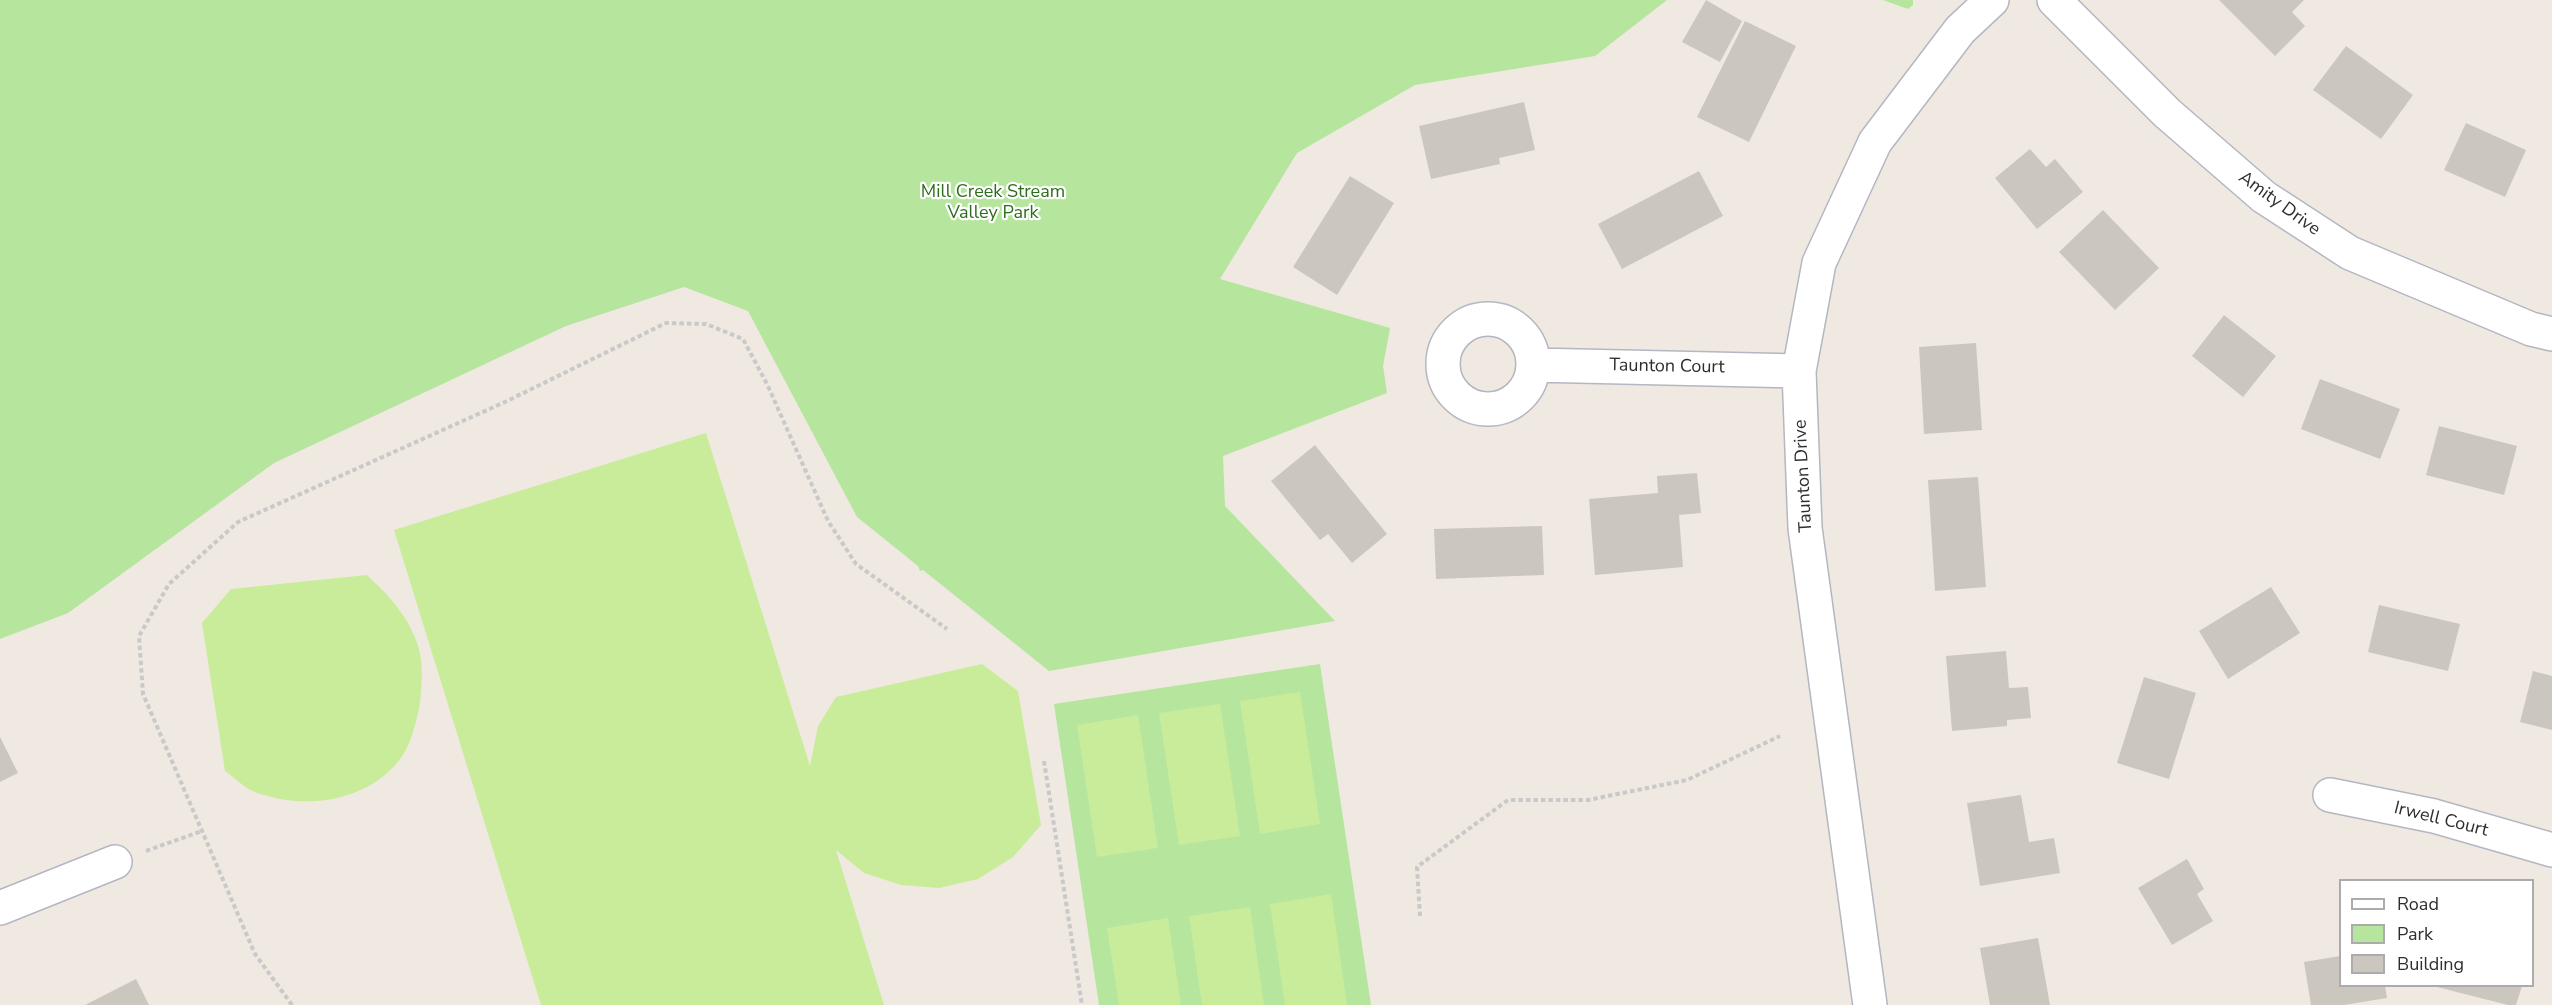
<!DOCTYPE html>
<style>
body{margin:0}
#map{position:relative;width:2552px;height:1005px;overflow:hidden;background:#efe9e1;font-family:"Nunito Sans",sans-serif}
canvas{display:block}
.legend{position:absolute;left:2339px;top:879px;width:195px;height:108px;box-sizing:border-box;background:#fff;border:2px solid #ababab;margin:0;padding:8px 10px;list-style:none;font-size:18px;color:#2e2e2e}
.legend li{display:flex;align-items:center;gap:12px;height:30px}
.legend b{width:30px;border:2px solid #ababab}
</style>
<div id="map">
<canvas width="2552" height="1005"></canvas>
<ul class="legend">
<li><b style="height:8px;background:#fff"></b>Road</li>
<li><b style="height:16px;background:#b6e59e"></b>Park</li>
<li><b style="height:16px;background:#cbc7bf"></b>Building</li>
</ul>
</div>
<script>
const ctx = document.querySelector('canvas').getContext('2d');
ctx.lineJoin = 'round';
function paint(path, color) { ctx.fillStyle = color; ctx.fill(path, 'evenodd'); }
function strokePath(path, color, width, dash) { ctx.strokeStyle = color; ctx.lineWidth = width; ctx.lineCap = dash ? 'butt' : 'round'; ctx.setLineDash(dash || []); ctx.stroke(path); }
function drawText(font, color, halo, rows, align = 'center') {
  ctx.font = font + ' "Nunito Sans",sans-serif'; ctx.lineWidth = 4.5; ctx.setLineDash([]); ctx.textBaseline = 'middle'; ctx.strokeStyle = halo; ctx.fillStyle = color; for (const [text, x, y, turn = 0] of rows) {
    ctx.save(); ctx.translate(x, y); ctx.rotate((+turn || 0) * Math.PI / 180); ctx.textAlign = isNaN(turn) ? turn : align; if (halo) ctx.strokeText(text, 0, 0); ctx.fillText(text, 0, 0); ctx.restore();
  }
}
paint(new Path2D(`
 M0,0H1667L1595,56L1415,85L1297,153L1220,279L1390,328L1383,366L1387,393L1223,456L1225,506L1335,621L1049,671L923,570L920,571L918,566L857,517L748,311L684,287L566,326L274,463L68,613L0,639Z
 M1883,0H1913V5L1908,9Z
 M1320,664L1371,1005H1099L1054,704Z`), '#b6e59e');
paint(new Path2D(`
 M706,433L810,766L818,726L836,697L982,664L1018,691L1041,825L1013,857L978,879L939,888L901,885L864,873L836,850L884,1005H541L394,530Z
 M367,575C388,595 405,612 416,640C424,659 422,683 420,703C417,719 412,741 403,755C371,802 305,811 255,792C244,788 234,777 225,771L202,623L231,589Z
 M1300,692L1320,824L1260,834L1240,701Z
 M1220,704L1240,836L1179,845L1159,713Z
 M1138,715L1158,848L1097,857L1077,725Z
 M1331,894L1347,1005H1285L1270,904Z
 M1250,907L1264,1005H1202L1189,916Z
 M1168,918L1181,1005H1119L1107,928Z`), '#c9ec9a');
paint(new Path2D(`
 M1706,0L1742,21L1720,62L1682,42Z
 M2219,0H2304L2292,12L2305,26L2275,56Z
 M1745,21L1796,46L1749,142L1697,117Z
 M2346,46L2413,95L2381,139L2313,90Z
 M1524,102L1535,150L1499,158L1500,164L1431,179L1419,126Z
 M2466,123L2526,150L2505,197L2444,170Z
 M2030,149L2046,167L2055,159L2083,192L2037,229L1995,178Z
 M1699,171L1723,216L1622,269L1598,224Z
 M1350,176L1394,203L1337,295L1293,267Z
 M2103,210L2159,268L2115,310L2059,252Z
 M2224,315L2276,356L2243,397L2192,356Z
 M1976,343L1982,430L1924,434L1919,347Z
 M2320,379L2400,409L2380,459L2301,429Z
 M2439,426L2517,446L2504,495L2426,475Z
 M1315,445L1387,534L1352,563L1328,534L1320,540L1271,481Z
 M1697,473L1701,513L1679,515L1683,567L1595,575L1589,499L1658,493L1657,476Z
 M1978,477L1986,587L1935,591L1928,480Z
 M1542,526L1544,575L1436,579L1434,529Z
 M2271,587L2300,633L2228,679L2199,631Z
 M2379,605L2460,624L2448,671L2368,652Z
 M2006,651L2009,688L2028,687L2031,718L2007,720V726L1952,731L1946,656Z
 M2533,671L2552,676V730L2520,722Z
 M2144,677L2196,693L2169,779L2117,763Z
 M0,737L18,773L0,782Z
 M2021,795L2029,842L2054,838L2060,873L1980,886L1967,803Z
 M2187,859L2204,889L2197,894L2213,921L2172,945L2138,888Z
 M2038,938L2050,1005H1990L1980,948Z
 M2340,956V986H2385L2387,998L2344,1005H2311L2304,962Z
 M136,979L149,1005H85Z
 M2433,986H2522L2516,1005H2508Z`), '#cbc7bf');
const minor = new Path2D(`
 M2054,0L2167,113L2264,197L2350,253L2531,329L2552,334
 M1443 364a45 45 0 1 1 90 0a45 45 0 1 1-90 0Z
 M1534,365L1799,371
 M2330,795L2434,816L2552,850
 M0,908L115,862
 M1870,1005L1805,528L1799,371L1819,263L1875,142L1960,30L1992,0`);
strokePath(minor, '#b4b7c1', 36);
strokePath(new Path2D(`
 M1044,761L1082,1005
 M146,851L202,831
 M1420,916L1417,867L1508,800H1588L1687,780L1780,736
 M292,1005L255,954L143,694L139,636L169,584L238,522L505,402L666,323L706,324L743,339L767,384L828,521L856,564L947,629`), '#c9c9c9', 4, [4.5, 3]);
strokePath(minor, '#fff', 33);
drawText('18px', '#2c6e1b', '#fff', [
 ["Mill Creek Stream",993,193],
 ["Valley Park",993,214]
]);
drawText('18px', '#2e2e2e', '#fff', [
 ["Amity Drive",2279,204,36],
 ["Taunton Court",1667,367,1],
 ["Taunton Drive",1804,476,-93],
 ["Irwell Court",2441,820,14]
]);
</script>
